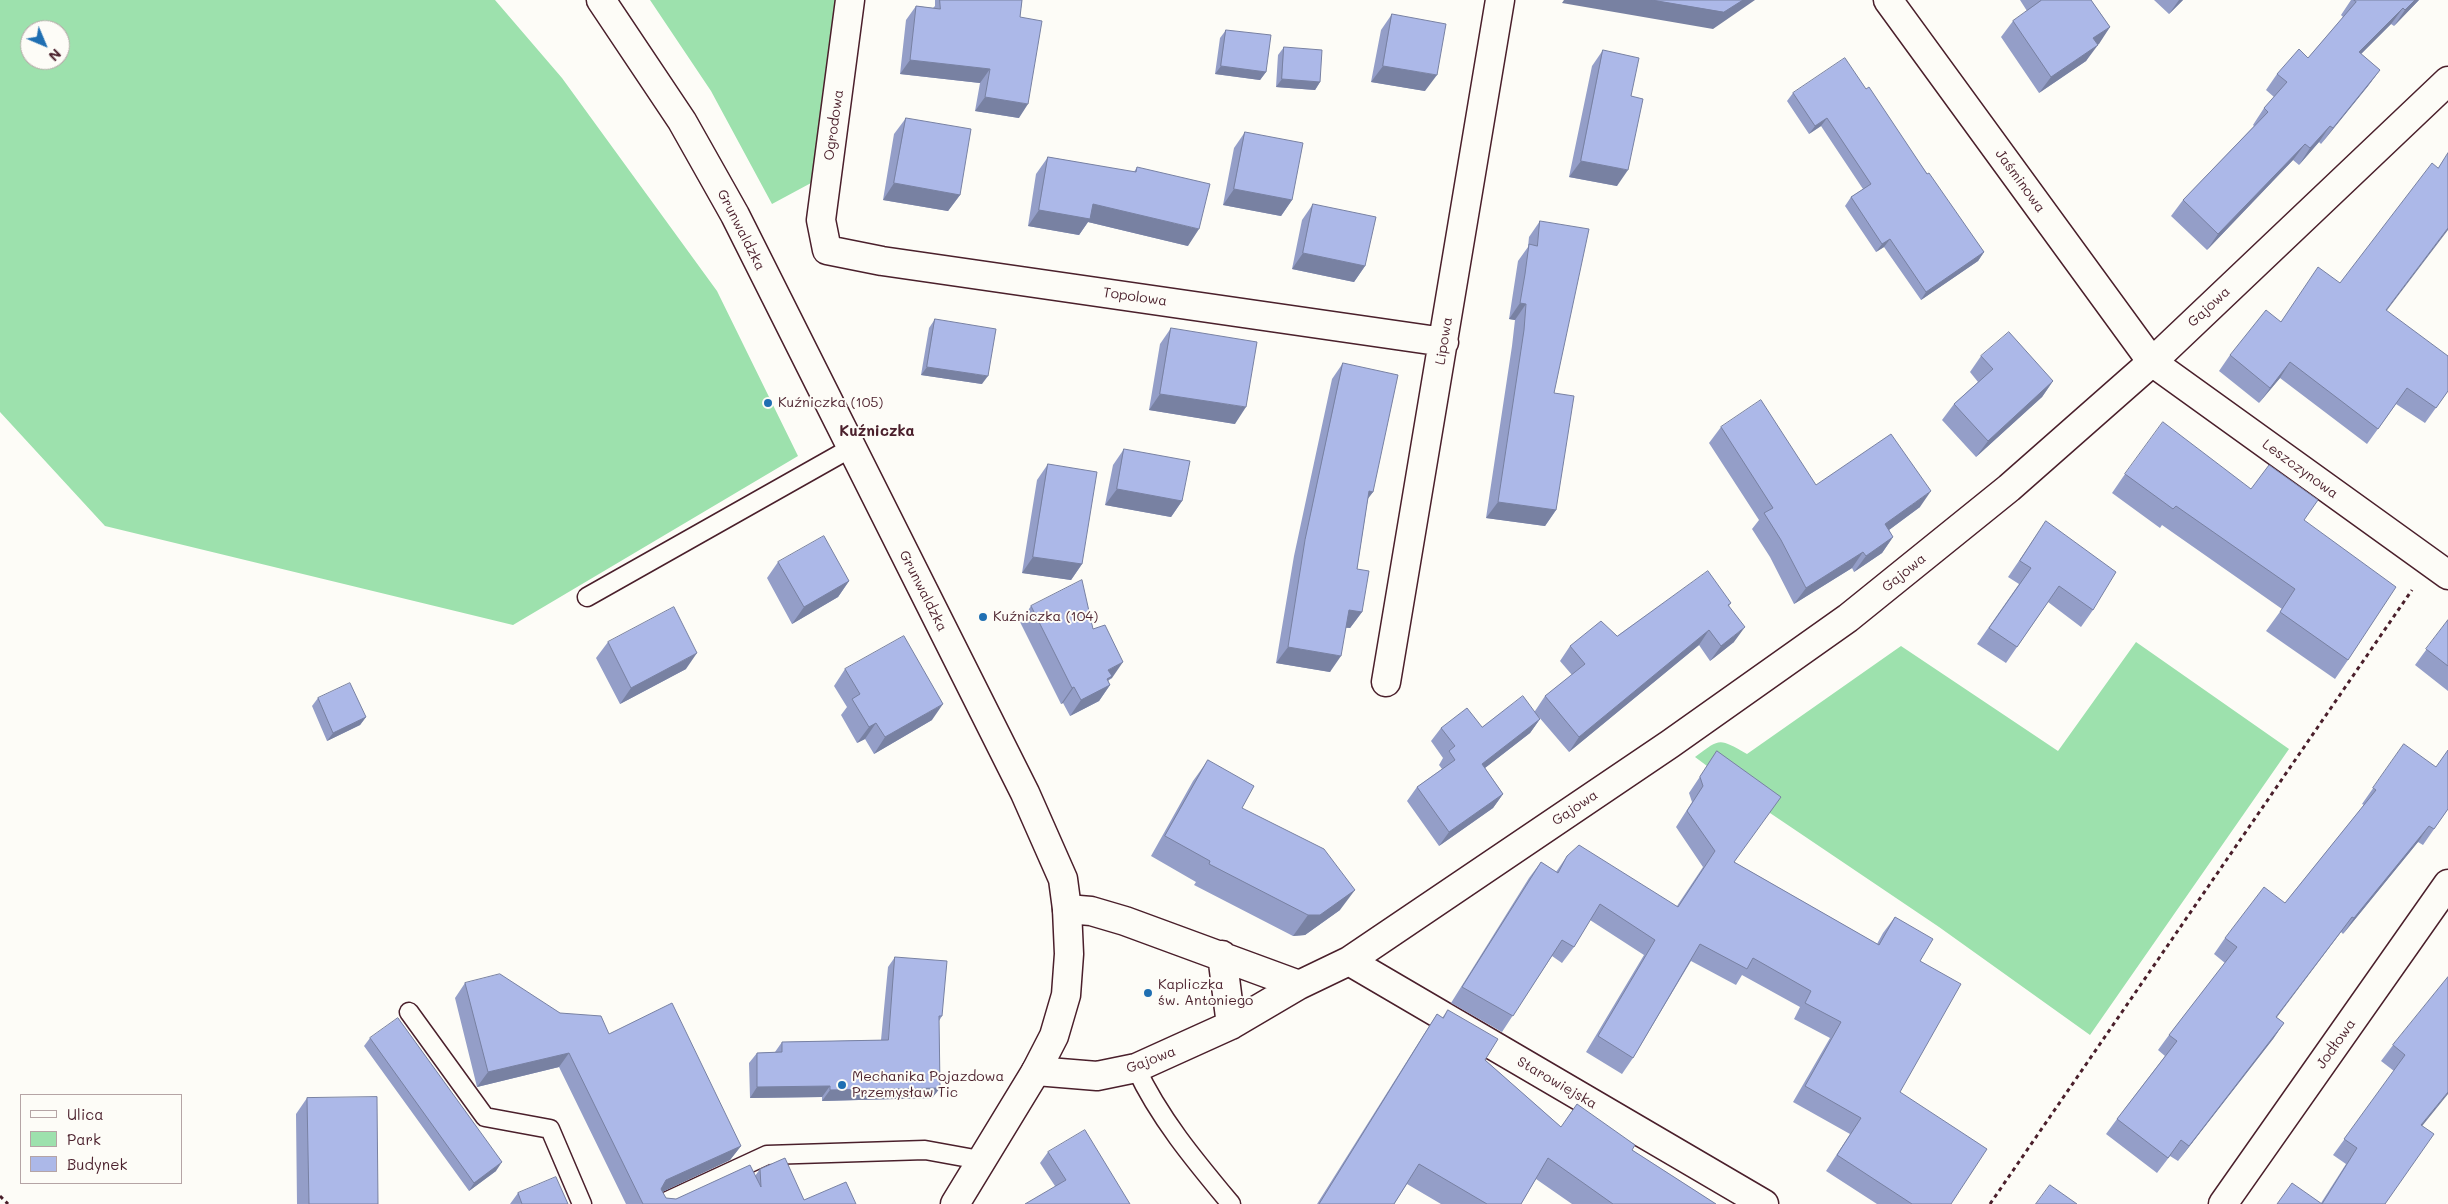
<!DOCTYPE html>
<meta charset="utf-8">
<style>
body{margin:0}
#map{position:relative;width:2448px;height:1204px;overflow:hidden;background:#fdfcf7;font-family:Mali,sans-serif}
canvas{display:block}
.legend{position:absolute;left:20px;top:1094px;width:162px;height:90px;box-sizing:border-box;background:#fdfcf7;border:1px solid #b5a4a5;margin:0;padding:6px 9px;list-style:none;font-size:15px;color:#4a1f2b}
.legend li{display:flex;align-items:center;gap:10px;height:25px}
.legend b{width:25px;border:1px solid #b5a4a5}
.north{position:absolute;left:20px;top:20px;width:50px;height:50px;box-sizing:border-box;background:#fdfcf7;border:1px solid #b5a4a5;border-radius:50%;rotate:135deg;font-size:14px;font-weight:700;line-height:20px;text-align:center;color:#4a1f2b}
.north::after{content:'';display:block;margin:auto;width:18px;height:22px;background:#1f6fb2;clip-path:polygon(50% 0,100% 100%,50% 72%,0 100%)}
</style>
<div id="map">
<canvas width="2448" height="1204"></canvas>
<ul class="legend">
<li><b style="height:6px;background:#fdfcf7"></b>Ulica</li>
<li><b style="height:14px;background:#9de1ad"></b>Park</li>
<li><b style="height:14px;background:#acb8e8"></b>Budynek</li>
</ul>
<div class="north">N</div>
</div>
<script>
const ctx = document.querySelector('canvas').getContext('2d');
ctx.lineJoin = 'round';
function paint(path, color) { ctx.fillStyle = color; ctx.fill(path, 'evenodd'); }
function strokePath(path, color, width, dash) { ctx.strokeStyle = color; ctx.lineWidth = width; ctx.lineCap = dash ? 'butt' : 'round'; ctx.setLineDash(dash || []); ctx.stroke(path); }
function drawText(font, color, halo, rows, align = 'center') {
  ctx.font = font + ' Mali,sans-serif'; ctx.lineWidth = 4; ctx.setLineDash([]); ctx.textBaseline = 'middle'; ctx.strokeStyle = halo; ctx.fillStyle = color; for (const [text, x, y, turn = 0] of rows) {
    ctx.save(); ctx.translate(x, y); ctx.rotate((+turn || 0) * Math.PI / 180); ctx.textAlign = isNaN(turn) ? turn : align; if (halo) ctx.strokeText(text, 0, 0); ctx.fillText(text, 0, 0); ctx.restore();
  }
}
paint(new Path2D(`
 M0,0H495L562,78L717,291L798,456L513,625L105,526L0,412ZM30,30H60V60H30Z
 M650,0H837L830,72L811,183L772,204L711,91Z
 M2136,642L2289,749L2090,1035L1939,927L1770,813L1695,757C1721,738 1718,738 1747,754L1901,646L2058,751Z`), '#9de1ad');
const lane = new Path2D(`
 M587,597L851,448
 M409,1012L485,1117L550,1129L582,1204
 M1136,1068C1159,1118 1196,1162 1231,1204
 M661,1204L767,1155L925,1150L980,1160`);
const street = new Path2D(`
 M850,0L821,220L827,250L882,261L1444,342
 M1888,0L2152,362L2448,575
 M1386,682L1500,0
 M1067,909L1091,911L1125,921L1299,985
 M1222,955L1231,1025
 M1349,961L1764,1204
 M1036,1071L1097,1076L1136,1068L1231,1025L1299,985L1349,961L1670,744L1848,618L2009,488L2152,362L2448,81
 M2223,1204L2448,884`);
const secondary = new Path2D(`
 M601,0L682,121L735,215L1025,793L1063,879L1067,909L1069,954L1066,995L1054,1036L1036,1071L955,1204`);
strokePath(lane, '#4a1f2b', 21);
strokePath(street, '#4a1f2b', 31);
strokePath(secondary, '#4a1f2b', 31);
strokePath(new Path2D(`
 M0,1196L8,1204
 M1990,1204L2412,590`), '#4a1f2b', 3, [4, 4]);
strokePath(lane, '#fdfcf7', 18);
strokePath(street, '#fdfcf7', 28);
strokePath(secondary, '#fdfcf7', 28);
paint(new Path2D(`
 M935,0H1022L1020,17L1019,118L975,111L980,83L900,74L906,20L916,6L933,8L935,6Z
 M2020,0H2091L2110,27L2097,44L2086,61L2039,93L2001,37L2013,21L2027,11Z
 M2154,0H2183L2169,14Z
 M2351,0H2419L2394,26L2391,24L2361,54L2380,70L2368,86L2321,144L2319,142L2299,165L2293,160L2207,250L2171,216L2183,200L2254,126L2253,125L2264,108L2274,97L2266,90L2277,74L2308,58L2343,17L2341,15Z
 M1392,14L1425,91L1371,82L1381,30Z
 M1226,30L1266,72L1260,80L1215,74L1220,38Z
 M1284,47L1320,82L1315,90L1276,87L1278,55Z
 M1603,50L1631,96L1617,186L1569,177L1592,66Z
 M1866,89L1984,252L1978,261L1921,300L1884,247L1876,252L1845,206L1851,197L1863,189L1821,126L1809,134L1787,101L1793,93Z
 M906,118L960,195L948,211L883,200L894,134Z
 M1245,132L1292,200L1281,216L1223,205L1234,148Z
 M1048,157L1134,172L1137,167L1188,246L1088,222L1079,235L1028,226L1036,174Z
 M1313,204L1365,266L1354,282L1292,269L1302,220Z
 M1540,221L1554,393L1556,510L1545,526L1486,518L1512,346L1515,320L1509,319L1518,261L1528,247L1529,237Z
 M2340,283L2386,311L2448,391L2425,423L2396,404L2367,444L2280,378L2259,403L2219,371L2230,355Z
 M935,319L982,384L921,375L929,328Z
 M1171,328L1235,424L1149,410L1160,344Z
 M1981,356L2053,381L2042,397L1976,457L1942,420L1954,404L1978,382L1970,372Z
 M1343,363L1373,492L1368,498L1357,569L1362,612L1350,628H1346L1330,672L1276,663L1294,556L1332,379Z
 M1721,427L1816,485L1920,507L1889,530L1893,537L1882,553L1854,572L1852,568L1794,604L1770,557L1752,529L1759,520L1709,443Z
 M1124,449L1182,501L1171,517L1105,505L1113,465Z
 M1048,464L1082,564L1071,580L1022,573L1037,480Z
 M2125,474L2251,489L2304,520L2348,660L2335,679L2266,631L2282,609L2162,525L2160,528L2112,493Z
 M2046,521L2093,610L2081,627L2048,602L2006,663L1977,644L2019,584L2008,577Z
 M778,562L849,581L838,597L792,624L767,578Z
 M1731,603L1729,606L1734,642L1710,661L1699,645L1569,752L1538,716L1540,719L1530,733L1485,768L1503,794L1493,808L1439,846L1407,801L1417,787L1442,769L1439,765L1443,758L1431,741L1441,728L1482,727L1535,711L1545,696L1572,675L1560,661L1570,646L1617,636Z
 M1031,606L1093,629L1112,678L1108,681L1110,685L1099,701L1070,716L1063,703L1061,704L1020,622Z
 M2448,620V691L2415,665Z
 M608,642L686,669L620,704L596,658Z
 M845,669L932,720L874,754L865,739L857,743L841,715L847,707L834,686Z
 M318,698L366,717L360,725L327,741L312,706Z
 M2404,744L2448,809L2423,845L2418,842L2343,934L2341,932L2276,1017L2284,1023L2273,1039L2178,1161L2170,1156L2157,1173L2106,1134L2117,1119L2165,1056L2158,1050L2169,1035L2225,963L2214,954L2225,938L2285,903L2364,805L2362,804Z
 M1717,751L1734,862L1877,944L1883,933L1895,917L1920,961L1900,1092L1951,1204H1877L1826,1171L1850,1134L1793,1102L1830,1038L1794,1019L1800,1007L1742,975L1736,985L1691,961L1633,1058L1622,1074L1586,1052L1644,955L1590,920L1574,947L1562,963L1552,956L1502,1032L1451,1003L1529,878L1541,862L1556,872L1567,856L1677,906L1703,867L1676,827L1692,802L1689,793Z
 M1208,760L1242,808L1340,910L1305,935L1293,936L1194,885L1196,882L1151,856L1193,781Z
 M895,957L942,1016L939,1021L940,1088L932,1098L822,1101V1097L750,1098L749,1063L757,1053L775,1052L782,1042L881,1040L888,967Z
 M2448,977L2422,1126L2385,1204L2321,1203L2346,1164L2333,1155L2394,1071L2381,1061L2393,1045Z
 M465,983L560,1013L609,1034L741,1146L730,1160L662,1192L666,1198L676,1199L755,1176L760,1169L804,1200L856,1204H626L559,1067L477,1087L455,998Z
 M1448,1010L1485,1060L1561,1127L1632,1150L1716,1204H1572L1536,1179L1521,1204H1441L1407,1184L1394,1204H1317L1424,1034L1437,1014L1442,1018Z
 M370,1038L496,1171L469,1191L364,1046Z
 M307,1098L378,1204H297L296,1114Z
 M1048,1152L1130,1204L1055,1186L1040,1163Z
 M518,1193L568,1204H510Z`), '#949ec8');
paint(new Path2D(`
 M1564,0H1755L1713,29L1562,3Z
 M2179,0H2183L2169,14Z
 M2415,0H2419L2394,26L2405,10Z
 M2403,8L2391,24L2347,68L2359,52Z
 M2110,27L2099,44L2082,55L2093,38Z
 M2098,45L2086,61L2039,93L2051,77Z
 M910,60L990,69L980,83L900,74Z
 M1221,66L1266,72L1260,80L1215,74Z
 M1383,66L1437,75L1425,91L1371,82Z
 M2380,70L2368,86L2321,144L2333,128Z
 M1282,79L1320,82L1315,90L1276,87Z
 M985,97L1028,104L1019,118L975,111Z
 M1827,118L1821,126L1809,134L1815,126Z
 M2330,126L2319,142L2299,165L2310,148Z
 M2305,144L2293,160L2207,250L2218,234Z
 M1581,161L1628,170L1617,186L1569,177Z
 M894,183L960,195L948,211L883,200Z
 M1234,189L1292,200L1281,216L1223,205Z
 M1093,204L1199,229L1188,246L1088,222L1079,235L1028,226L1039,210Z
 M2448,228V230L2375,326L2386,310Z
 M1890,239L1884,247L1876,252L1882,244Z
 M1984,252L1978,261L1921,300L1926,292Z
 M1303,253L1365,266L1354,282L1292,269Z
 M1520,303L1526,304L1515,320L1509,319Z
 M2290,362L2280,378L2259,403L2270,388Z
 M927,367L988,376L982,384L921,375Z
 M2053,381L2042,397L1976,457L1988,441Z
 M1160,394L1246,407L1235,424L1149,410Z
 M1117,489L1182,501L1171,517L1105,505Z
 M1369,491L1373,492L1361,508Z
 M1931,491L1920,507L1874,541L1885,524Z
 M1498,502L1556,510L1545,526L1486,518Z
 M1893,537L1882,553L1854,572L1866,556Z
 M1863,552L1852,568L1794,604L1806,588Z
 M1033,557L1082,564L1071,580L1022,573Z
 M849,581L838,597L792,624L804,607Z
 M1349,610L1362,612L1350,628L1338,626Z
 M1745,627L1734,642L1710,661L1721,646Z
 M1709,630L1699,645L1569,752L1579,737Z
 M1288,647L1341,656L1330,672L1276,663Z
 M697,653L686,669L620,704L631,688Z
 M1123,662L1112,678L1109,679L1103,689L1110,685L1099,701L1070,716L1081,700L1108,670Z
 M1074,687L1063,703L1061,704L1072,688Z
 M943,704L932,720L874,754L885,737Z
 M366,717L360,725L327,741L333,733Z
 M1540,719L1530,733L1472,778L1482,764Z
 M876,723L865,739L857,743L869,727Z
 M1503,794L1493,808L1439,846L1449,832Z
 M2429,826L2418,842L2343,934L2354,918Z
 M1355,890L1340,910L1305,935L1293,936L1308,915Z
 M2352,917L2341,932L2265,1033L2276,1017Z
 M2284,1023L2273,1039L2178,1161L2189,1146Z
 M569,1053L559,1067L477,1087L488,1072Z
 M830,1086L822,1097L750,1098L757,1087Z
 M940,1088L932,1098L822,1101L830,1090Z
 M2448,1092V1094L2410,1141L2421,1125Z
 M741,1146L730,1160L656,1195L666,1180Z
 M502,1162L496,1171L469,1191L474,1183Z`), '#7881a2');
const building = new Path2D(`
 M940,0H1022L1020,17L1042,21L1028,104L985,97L990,69L910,60L916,6L940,9Z
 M1652,0H1743L1724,12Z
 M2042,0H2091L2110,27L2093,38L2098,45L2051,77L2013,21Z
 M2354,0H2415L2405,10L2403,8L2359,52L2380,70L2333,128L2330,126L2310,148L2305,144L2218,234L2183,200L2268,112L2264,108L2287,82L2277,74L2299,49L2308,58L2356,2Z
 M1392,14L1446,24L1437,75L1383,66Z
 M1226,30L1271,35L1266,72L1221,66Z
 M1284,47L1322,50L1320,82L1282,79Z
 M1603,50L1639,58L1631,96L1643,99L1628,170L1581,161Z
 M1845,58L1866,89L1869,87L1927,174L1929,173L1984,252L1926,292L1890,239L1882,244L1851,197L1871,184L1827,118L1815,126L1793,93Z
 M906,118L971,129L960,195L894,183Z
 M1245,132L1303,143L1292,200L1234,189Z
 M2448,153V228L2386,310L2448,356V391L2436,408L2407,388L2378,429L2290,362L2270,388L2230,355L2266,310L2281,322L2318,267L2340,283L2432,163L2438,168Z
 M1048,157L1136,172L1137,167L1210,184L1199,229L1093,204L1090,219L1039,210Z
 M1313,204L1376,217L1365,266L1303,253Z
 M1540,221L1589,229L1554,393L1574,396L1556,510L1498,502L1524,330L1526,304L1520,303L1525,274L1529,244L1537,246Z
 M935,319L996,329L988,376L927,367Z
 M1171,328L1257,342L1246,407L1160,394Z
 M2009,332L2053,381L1988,441L1954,404L1993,369L1981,356Z
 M1343,363L1398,375L1373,492L1369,491L1357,569L1369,571L1362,612L1349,610L1341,656L1288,647L1305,540Z
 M1761,400L1816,485L1891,434L1931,491L1885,524L1893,537L1866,556L1863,552L1806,588L1781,540L1764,513L1773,508L1721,427Z
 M2163,422L2251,489L2269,465L2318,500L2304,520L2396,587L2348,660L2280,612L2295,589L2176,506L2173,509L2125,474Z
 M1124,449L1190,461L1182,501L1117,489Z
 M1048,464L1097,472L1082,564L1033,557Z
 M2046,521L2116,572L2093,610L2059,586L2017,647L1989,628L2031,568L2020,561Z
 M824,536L849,581L804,607L778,562Z
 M1708,571L1731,603L1728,605L1745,627L1721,646L1709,630L1579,737L1545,696L1585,664L1570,646L1601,621L1617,636Z
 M1082,580L1093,629L1105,625L1123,662L1108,670L1112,676L1107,679L1110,685L1081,700L1074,687L1072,688L1031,606Z
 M674,607L697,653L631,688L608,642Z
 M2448,620V666L2426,649Z
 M904,636L943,704L885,737L876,723L869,727L852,699L860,694L845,669Z
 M350,683L366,717L333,733L318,698Z
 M1523,696L1540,719L1482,764L1503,794L1449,832L1417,787L1455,760L1449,751L1455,746L1441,728L1467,708L1482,727Z
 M2404,744L2436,767L2448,750V809L2434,829L2429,826L2354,918L2352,917L2276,1017L2284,1023L2189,1146L2181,1140L2168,1158L2117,1119L2177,1041L2169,1035L2237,947L2225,938L2264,887L2285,903L2376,790L2373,788Z
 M1717,751L1781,797L1734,862L1879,945L1895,917L1933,939L1920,961L1961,984L1900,1092L1987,1149L1951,1204H1912L1837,1155L1861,1118L1805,1086L1841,1022L1805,1003L1811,991L1753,958L1747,969L1700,944L1633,1058L1598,1036L1655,940L1600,904L1574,947L1562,940L1513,1016L1462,987L1541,862L1558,873L1567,856L1579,845L1678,907L1715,851L1687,811L1703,786L1700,777Z
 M1208,760L1254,786L1242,808L1324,849L1355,890L1320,915H1308L1209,864L1210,861L1165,836Z
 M895,957L947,961L942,1016H939L940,1088L830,1090V1086L757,1087V1053L782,1052V1042L888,1040Z
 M500,974L560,1013L601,1016L609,1034L672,1003L741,1146L666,1180L661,1189L666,1198L676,1199L750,1165L761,1187L760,1169L785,1158L804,1200L846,1182L856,1204H643L569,1053L488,1072L465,983Z
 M2448,977V1092L2421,1125L2434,1134L2385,1204H2277L2292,1183L2322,1204L2357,1148L2344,1139L2405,1055L2393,1045Z
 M1448,1010L1498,1039L1485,1060L1561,1127L1577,1104L1635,1145L1632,1150L1716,1204H1613L1548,1158L1521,1204H1487L1419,1164L1394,1204H1319L1437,1014L1443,1018Z
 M398,1018L502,1162L474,1183L370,1038Z
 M377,1097L378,1204H309L307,1098Z
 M1085,1130L1130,1204H1025L1066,1180L1048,1152Z
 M556,1177L568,1204H522L518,1193Z
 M2050,1185L2077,1204H2036Z`);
paint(building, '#acb8e8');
strokePath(building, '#7881a2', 1);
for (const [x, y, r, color] of [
 [768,403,5,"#1f6fb2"],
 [983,617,5,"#1f6fb2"],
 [1148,993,5,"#1f6fb2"],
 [842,1085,5,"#1f6fb2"]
]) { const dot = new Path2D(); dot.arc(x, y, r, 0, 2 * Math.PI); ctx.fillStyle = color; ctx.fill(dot); strokePath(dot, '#fdfcf7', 2); }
drawText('14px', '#4a1f2b', '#fdfcf7', [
 ["Ogrodowa",834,125,-82],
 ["Jaśminowa",2020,181,54],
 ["Grunwaldzka",741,230,63],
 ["Topolowa",1135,297,8],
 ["Gajowa",2209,307,-43],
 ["Lipowa",1444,341,-81],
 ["Leszczynowa",2300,469,36],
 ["Gajowa",1904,573,-39],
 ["Grunwaldzka",923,591,63],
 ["Gajowa",1575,808,-34],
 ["Jodłowa",2336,1044,-55],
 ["Gajowa",1151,1060,-21],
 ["Starowiejska",1557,1083,30]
]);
drawText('14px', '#4a1f2b', '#fdfcf7', [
 ["Kuźniczka (105)",778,403],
 ["Kuźniczka (104)",993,617],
 ["Kapliczka",1158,985],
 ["św. Antoniego",1158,1001],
 ["Mechanika Pojazdowa",852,1077],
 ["Przemysław Tic",852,1093]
], 'left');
drawText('bold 15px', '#4a1f2b', '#fdfcf7', [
 ["Kuźniczka",877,431]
]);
</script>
